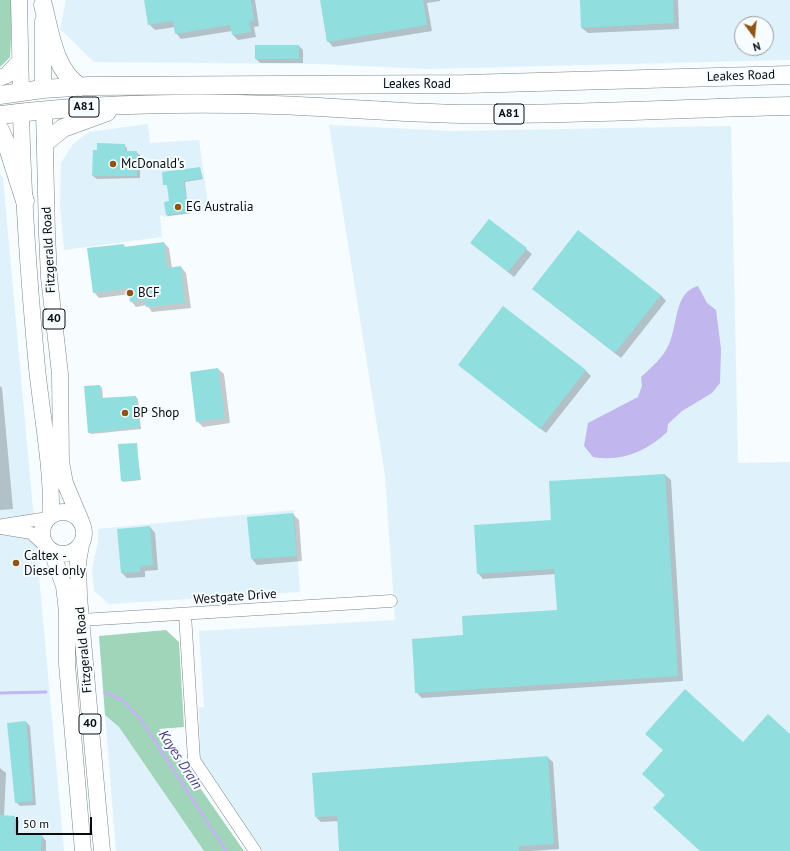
<!DOCTYPE html>
<style>
body{margin:0}
#map{position:relative;width:790px;height:851px;overflow:hidden;background:#f6fcff;font-family:"PT Sans",sans-serif}
canvas{display:block}
.north{position:absolute;left:734px;top:16px;width:40px;height:40px;box-sizing:border-box;background:#f6fcff;border:1px solid #979c9e;border-radius:50%;rotate:165deg;font-size:11px;font-weight:700;line-height:16px;text-align:center;color:#090c0d}
.north::after{content:'';display:block;margin:auto;width:14px;height:18px;background:#905514;clip-path:polygon(50% 0,100% 100%,50% 72%,0 100%)}
.scale{position:absolute;left:16px;top:817px;width:76px;height:18px;box-sizing:border-box;border:2px solid #090c0d;border-top:0;padding-left:5px;font-size:12px;line-height:14px;white-space:nowrap;color:#090c0d;-webkit-text-stroke:3px #f6fcff;paint-order:stroke}
</style>
<div id="map">
<canvas width="790" height="851"></canvas>
<div class="north">N</div>
<div class="scale">50 m</div>
</div>
<script>
const ctx = document.querySelector('canvas').getContext('2d');
ctx.lineJoin = 'round';
function paint(path, color) { ctx.fillStyle = color; ctx.fill(path, 'evenodd'); }
function strokePath(path, color, width, dash) { ctx.strokeStyle = color; ctx.lineWidth = width; ctx.lineCap = dash ? 'butt' : 'round'; ctx.setLineDash(dash || []); ctx.stroke(path); }
function drawText(font, color, halo, rows, align = 'center') {
  ctx.font = font + ' "PT Sans",sans-serif'; ctx.lineWidth = 4; ctx.setLineDash([]); ctx.textBaseline = 'middle'; ctx.strokeStyle = halo; ctx.fillStyle = color; for (const [text, x, y, turn = 0] of rows) {
    ctx.save(); ctx.translate(x, y); ctx.rotate((+turn || 0) * Math.PI / 180); ctx.textAlign = isNaN(turn) ? turn : align; if (halo) ctx.strokeText(text, 0, 0); ctx.fillText(text, 0, 0); ctx.restore();
  }
}
paint(new Path2D(`
 M66,0H790V60L428,69L319,64L94,62L60,29ZM742,24H766V48H742Z
 M148,124L150,143L199,140L209,211L165,217L160,215L162,237L64,250L60,204L61,163L73,144L89,132Z
 M329,125L453,131L731,126L738,463L790,462V851H263L200,762L199,707H204L199,631L395,620L385,476Z
 M0,174L3,178L64,851H0Z
 M294,510L300,592L109,604L94,591L92,570L98,542V529Z
 M105,715L119,727L204,851H116Z`), '#dff1fa');
paint(new Path2D(`
 M0,0H13L10,57L0,67Z
 M166,630L179,642L184,727L159,729L244,851H204L119,727L105,715L99,636Z`), '#a0d5b9');
paint(new Path2D(`
 M698,286L707,303L716,310L721,349L720,383L712,393L682,411L668,424L667,432C646,452 621,462 593,457L584,446L588,423L638,397L642,386L641,377C652,367 663,358 669,344C678,325 674,292 698,286Z`), '#c1b6ee');
paint(new Path2D(`
 M146,0H255L259,26L254,27L256,37L238,40L232,34V31L181,39L176,33L175,27L155,30L149,24Z
 M321,0H440V1L427,3L432,31L333,47L328,41Z
 M581,0H678L679,29L588,33L582,28Z
 M299,46L303,50V63H260L256,59Z
 M124,145L127,148V152H136L140,155V178L97,179L93,176Z
 M200,168L203,179L185,182L187,200L190,202L192,213L168,216L167,215L170,202L168,186L164,184Z
 M164,243L169,248L172,268L181,267L186,273L191,308L152,312L147,305L136,307L131,301L130,294L99,298L94,292L123,245L126,247Z
 M472,243L526,249L532,254L514,277Z
 M539,294L661,295L666,301L621,358Z
 M459,365L585,370L591,376L546,433Z
 M218,369L224,374L230,423L203,427L197,421Z
 M0,386L2,388L13,509L0,510Z
 M100,386L102,388L103,398L136,397L138,399L141,429L91,434L89,432Z
 M136,444L141,480L123,482L122,481Z
 M665,475L671,480L683,681L422,698L416,692L465,636L558,611L556,574L483,579L478,573L552,521Z
 M293,514L299,520L302,561L257,565L252,559L248,518Z
 M150,527L155,533L158,570L145,571V577L127,578L122,573Z
 M26,722L30,726L36,805L20,806L16,802Z
 M547,757L553,762L559,849L531,851H340L338,821L321,822L316,817Z
 M0,768L6,773L4,816L14,817L19,821L18,836H42L46,841V851H0Z`), '#0003');
strokePath(new Path2D(`
 M0,693L46,692
 M105,693L121,699L139,717L226,851`), '#c1b6ee', 3);
paint(new Path2D(`
 M144,0H251L254,21L249,22L251,32L232,35L230,25L175,34L173,21L148,25Z
 M320,0H423L427,25L327,42Z
 M580,0H673L674,23L581,28Z
 M255,45H299V59H255Z
 M97,143L125,144V151H137V176H92L93,150H97Z
 M200,167L202,178L184,181L186,199H189L191,212L166,215L164,202L169,201L167,185H163L162,172Z
 M489,219L527,248L508,272L470,243Z
 M578,230L661,295L615,353L532,289Z
 M164,242L167,268L181,266L185,303L146,307L145,300L130,302L128,288L93,293L87,248L124,244V247Z
 M503,306L586,370L540,429L458,365Z
 M218,368L225,418L196,422L190,372Z
 M100,385L101,398L136,396L140,427L88,433L84,386Z
 M137,443L140,480L121,481L118,444Z
 M665,474L678,676L415,693L412,639L463,635L462,616L557,610L554,569L477,574L474,525L551,520L549,481Z
 M293,513L297,556L251,559L247,517Z
 M150,526L153,565L140,566V572L121,573L117,529Z
 M685,689L743,742L768,714L790,734V851H700L653,808L665,795L642,774L663,750L645,734Z
 M26,721L33,801L15,803L7,723Z
 M548,756L554,844L519,846V851H339L337,816L315,817L312,773Z
 M0,815L15,816L14,834L42,835L41,851H0Z`), '#90dfde');
const minor = new Path2D(`
 M3,525L48,518
 M0,528L31,533L48,549
 M185,614L194,760L255,851
 M81,620L391,601`);
const major = new Path2D(`
 M19,0L21,92
 M43,21V89
 M0,78L7,75L20,61
 M44,110L47,234L49,277L60,374L61,462L65,483L81,521
 M21,113C23,198 29,283 37,368C42,416 52,467 51,516
 M42 533a21 21 0 1 1 42 0a21 21 0 1 1-42 0Z
 M81,545L78,562L79,597L102,851
 M52,552L64,586L67,612V664L83,851`);
const highway = new Path2D(`
 M43,5C50,32 54,70 80,87
 M0,95L43,89L89,86L465,84L790,75
 M0,115C91,104 182,102 274,105C340,107 406,114 472,114C578,115 684,108 790,106
 M0,130L8,148L25,201
 M46,142L63,128L107,112`);
strokePath(minor, '#7c8589', 13);
strokePath(major, '#7c8589', 17);
strokePath(highway, '#7c8589', 19);
strokePath(minor, '#fff', 12);
strokePath(major, '#fff', 16);
strokePath(highway, '#fff', 18);
for (const [x, y, r, color] of [
 [113,164,4,"#905514"],
 [178,207,4,"#905514"],
 [130,293,4,"#905514"],
 [125,413,4,"#905514"],
 [16,563,4,"#905514"]
]) { const dot = new Path2D(); dot.arc(x, y, r, 0, 2 * Math.PI); ctx.fillStyle = color; ctx.fill(dot); strokePath(dot, '#f6fcff', 1.5); }
for (const [x, y, w] of [
 [84,107,30],
 [509,114,30],
 [54,319,22],
 [90,724,22]
]) { const box = new Path2D(); box.roundRect(x - w / 2, y - 10, w, 20, 3); ctx.fillStyle = '#f6fcff'; ctx.fill(box); strokePath(box, '#090c0d', 1); }
drawText('bold 12px', '#090c0d', null, [
 ["A81",84,107],
 ["A81",509,114],
 ["40",54,319],
 ["40",90,724]
]);
drawText('13px', '#090c0d', '#f6fcff', [
 ["Leakes Road",741,76,-2],
 ["Leakes Road",417,84],
 ["Fitzgerald Road",49,250,-93],
 ["Westgate Drive",235,597,-4],
 ["Fitzgerald Road",84,650,-95]
]);
drawText('13px', '#090c0d', '#f6fcff', [
 ["McDonald's",121,164],
 ["EG Australia",186,207],
 ["BCF",138,293],
 ["BP Shop",133,413],
 ["Caltex -",24,556],
 ["Diesel only",24,571]
], 'left');
drawText('italic 14px', '#4b397b', '#f6fcff', [
 ["Kayes Drain",180,760,57]
]);
</script>
